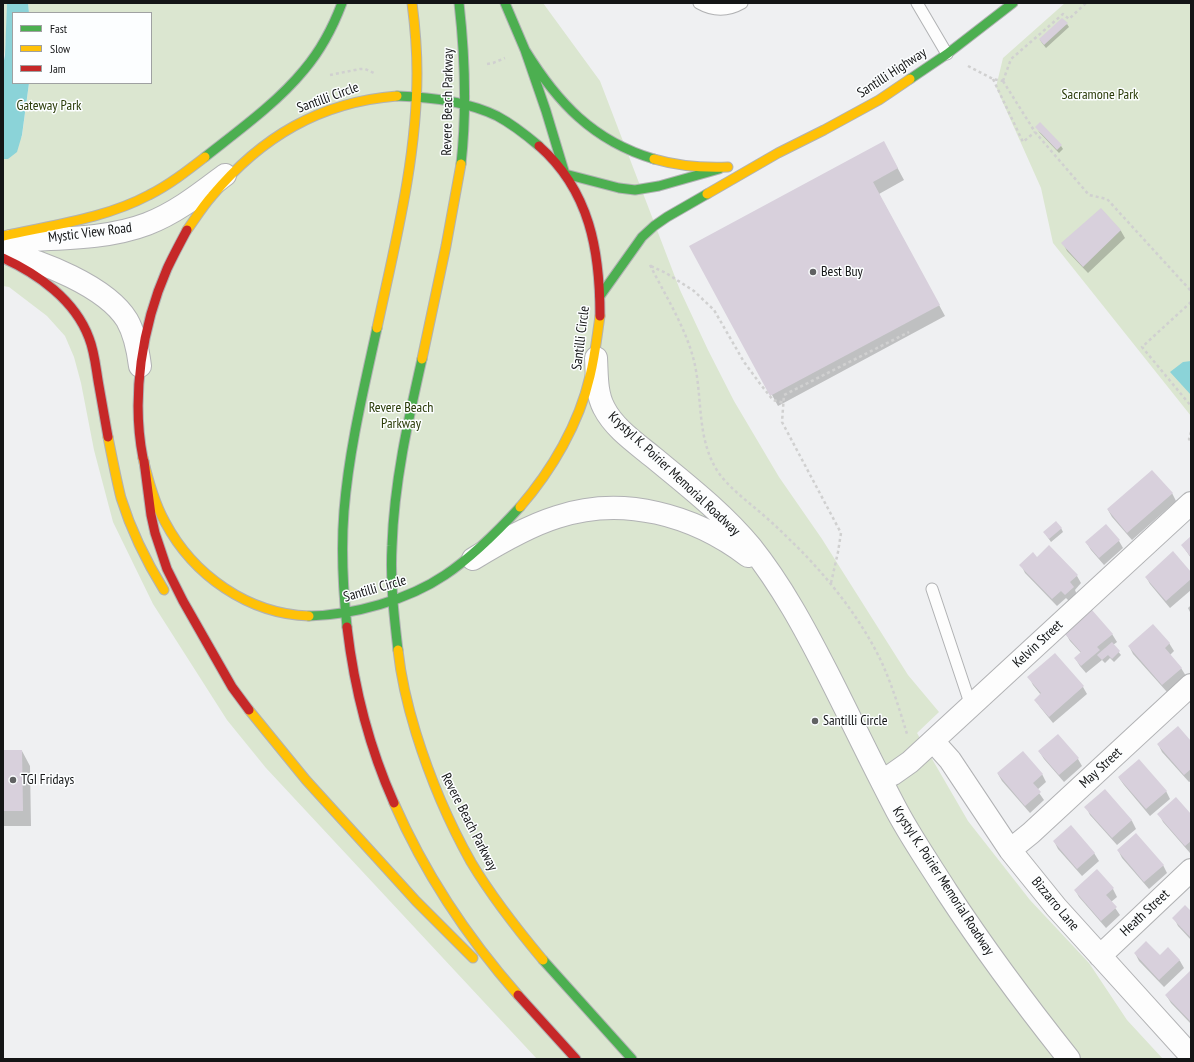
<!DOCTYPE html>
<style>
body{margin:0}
#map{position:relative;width:1194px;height:1062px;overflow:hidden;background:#eff0f2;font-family:"PT Sans Narrow",sans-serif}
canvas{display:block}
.frame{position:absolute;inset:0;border:4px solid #141516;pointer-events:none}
.legend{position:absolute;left:12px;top:12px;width:140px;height:72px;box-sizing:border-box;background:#fcfeff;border:1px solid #9fa1a2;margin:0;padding:5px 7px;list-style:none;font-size:12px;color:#141516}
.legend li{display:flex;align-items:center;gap:8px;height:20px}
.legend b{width:20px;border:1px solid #9fa1a2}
</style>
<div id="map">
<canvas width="1194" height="1062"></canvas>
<div class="frame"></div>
<ul class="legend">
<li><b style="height:5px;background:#4caf50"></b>Fast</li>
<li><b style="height:5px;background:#ffc107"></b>Slow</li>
<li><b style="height:5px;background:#c62828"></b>Jam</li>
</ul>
</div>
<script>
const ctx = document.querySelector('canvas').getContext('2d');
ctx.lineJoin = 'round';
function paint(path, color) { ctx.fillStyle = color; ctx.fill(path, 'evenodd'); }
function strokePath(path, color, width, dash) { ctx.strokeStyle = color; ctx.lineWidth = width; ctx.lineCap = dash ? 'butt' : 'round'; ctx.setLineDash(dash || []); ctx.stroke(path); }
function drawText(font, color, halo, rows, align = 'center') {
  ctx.font = font + ' "PT Sans Narrow",sans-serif'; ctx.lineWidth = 3; ctx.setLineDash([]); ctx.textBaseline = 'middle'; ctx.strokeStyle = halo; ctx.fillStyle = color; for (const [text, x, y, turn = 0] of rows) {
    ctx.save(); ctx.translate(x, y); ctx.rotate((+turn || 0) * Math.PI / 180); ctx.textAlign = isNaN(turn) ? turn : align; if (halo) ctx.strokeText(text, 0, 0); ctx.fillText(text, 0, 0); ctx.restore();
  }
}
paint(new Path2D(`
 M3,3H7C7,24 6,45 3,66Z
 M28,3H543L600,81L680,290L708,350L734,401L779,477L822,539L908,675L939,712L917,733L968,821L1030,900L1089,963L1127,1020L1163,1059H537L266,768L227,720L153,604L113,522L94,450L81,383L74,357L65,336L47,316L9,287L3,286V159H8L22,136L29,83H151V13H29Z
 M1065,3H1191V416L1053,243L1041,188L996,87L1003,58Z`), '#dbe6d0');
paint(new Path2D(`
 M7,3H28L29,13H13V83H29L22,135L17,152L8,159H3V66L5,55Z
 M1191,361V395L1170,372L1183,362Z`), '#8bd3d8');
paint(new Path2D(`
 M1067,24L1069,27L1046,48L1042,43L1040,40Z
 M1038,131L1061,146L1063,149L1059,153Z
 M890,154L904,180L879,194L945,316L778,406L691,246Z
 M1101,209L1121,231L1125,238L1088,273L1067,251L1063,243Z
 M1172,493L1176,501L1132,540L1112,517L1108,510Z
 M1061,528L1063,532L1051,542L1046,535Z
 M1191,537V558L1182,545Z
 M1119,541L1123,548L1104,565L1091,550L1086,542Z
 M1049,546L1077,576L1081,583L1075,590L1077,595L1070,602L1066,598L1057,606L1025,573L1021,565L1037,558Z
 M1191,574V590L1170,608L1150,584L1146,577Z
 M1191,605V614L1188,608Z
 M1066,634H1112L1117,642L1113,645L1121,655L1114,662L1110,658L1105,663L1102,660L1086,673L1080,666L1075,658L1081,653L1070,641Z
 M1169,643L1174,651L1170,655L1181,668L1186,676L1167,692L1133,654L1129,646Z
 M1029,677L1083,687L1087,694L1053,723L1040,707L1035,700L1041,695L1033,685Z
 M1191,742V781L1189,782L1162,752L1158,744Z
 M3,751H22L30,766L31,826H3Z
 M1039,751L1078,759L1082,766L1064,782L1044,759Z
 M998,774H1042L1046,782L1037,790L1044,800L1030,813L1002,781Z
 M1119,778L1166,791L1170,799L1150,816L1124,785Z
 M1105,790L1132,821L1136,829L1117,845L1090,815L1086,807Z
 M1159,814L1191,816V852L1190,853L1163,822Z
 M1054,841L1094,853L1099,861L1082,876L1058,849Z
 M1118,850L1163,865L1167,873L1149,889L1122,858Z
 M1097,871L1113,889L1117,897L1111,902L1120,915L1106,928L1079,897L1075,890Z
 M1191,913V940L1178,926L1174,918Z
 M1168,949L1180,961L1184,968L1164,987L1139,961L1135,953L1160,956Z
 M1191,972V1024L1171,1003L1166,995Z`), '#0003');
paint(new Path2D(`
 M1062,18L1068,23L1044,45L1039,39Z
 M1040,122L1062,145L1057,150L1035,127Z
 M884,141L898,168L873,182L940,305L770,396L689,246Z
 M1101,208L1121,230L1083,267L1061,243Z
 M1152,470L1173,493L1127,533L1107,509Z
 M1056,521L1062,528L1049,539L1043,532Z
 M1106,524L1120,540L1099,558L1085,542Z
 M1191,536V557L1181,545Z
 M1049,545L1078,575L1070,582L1074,587L1065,595L1061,591L1052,599L1019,565L1033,552L1037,557Z
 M1173,551L1191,572V579L1166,601L1145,577Z
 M1092,610L1113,634L1097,647L1100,650L1081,666L1074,658L1081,652L1065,634Z
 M1153,624L1170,643L1165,648L1182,668L1162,685L1128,646Z
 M1112,642L1120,651L1112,659L1108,655L1102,660L1097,655Z
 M1055,653L1084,686L1049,717L1034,700L1041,693L1027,677Z
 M1178,726L1191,741V769L1184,775L1157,744Z
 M1058,734L1079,758L1059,775L1038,751Z
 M3,750H22L23,811H3Z
 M1023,751L1043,774L1033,783L1041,792L1025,806L997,773Z
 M1139,759L1167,791L1146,809L1118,777Z
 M1105,789L1132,820L1112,838L1084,807Z
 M1176,797L1191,814V841L1185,846L1157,814Z
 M1071,825L1095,853L1077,869L1053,841Z
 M1136,833L1164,865L1144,882L1117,850Z
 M1097,869L1114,888L1106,895L1117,907L1101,921L1074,890Z
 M1185,905L1191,911V938L1172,918Z
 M1146,941L1160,955L1168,947L1180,960L1159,980L1134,953Z
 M1191,970V1022L1165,995Z`), '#d8d0dc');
const lane = new Path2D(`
 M699,3C713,11 728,11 742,3
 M917,3L947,54
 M932,589L971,706`);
const street = new Path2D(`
 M11,241C56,238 105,240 147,224C176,213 201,193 225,175
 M3,252C41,261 106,286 127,320C135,334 138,350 140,366
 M596,358C597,375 596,393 604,408C614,428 636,443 653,457C687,485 723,513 751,547C782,586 805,629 827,672C851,719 873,766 897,811C912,839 930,865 947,892C985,950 1026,1005 1069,1059
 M473,559C499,543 528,526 557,517C623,495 694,515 748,556
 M933,741L950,760L1010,850L1056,907L1191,1056
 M881,780L893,774L910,762L1191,503
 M1010,850L1031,833L1191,685
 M1100,956L1191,870`);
const fast = new Path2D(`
 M459,3C465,56 467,110 461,164
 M505,3L525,50L546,111L565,174
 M525,50C557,102 593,141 654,159
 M910,79L947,54L1013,3
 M397,96C431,97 466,101 497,116C512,124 526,135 539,146
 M205,157C238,131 278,102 304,70C321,50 333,27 342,3
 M565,174L619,188L635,190L659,186L719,169
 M600,296L642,237L654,226L667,217L707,194
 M309,616C354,615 408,600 445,575C472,557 498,531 520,507
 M347,627C343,589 341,549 344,511C349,449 364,388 377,328
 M398,650C394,616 390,581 392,546C394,483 408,421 422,359
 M543,960L632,1059`);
const slow = new Path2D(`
 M654,159C678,166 703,168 728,167
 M707,194L778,153L824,130L879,100L910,79
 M187,230C195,219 203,206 212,196C261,137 320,102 397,96
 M3,236C52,225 104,219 149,195C169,185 187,171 205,157
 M377,328C395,244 417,159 417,73C417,49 415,26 412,3
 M422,359L446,246L461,164
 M108,437C112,457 116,478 121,498C131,530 146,561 164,590
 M143,458C148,480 154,502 165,522C193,575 248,614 309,616
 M520,507C552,470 579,424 590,376C595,356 597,336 600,316
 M398,650C401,678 408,707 416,733C430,778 448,821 471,862C492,897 517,929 543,960
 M249,710L306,780L416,901L473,958
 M394,803C425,874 467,937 518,995`);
const jam = new Path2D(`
 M539,146C590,191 600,251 600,316
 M3,258C38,274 75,300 89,338C95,353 96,370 99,386C102,403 105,420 108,437
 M143,458C131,397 142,326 167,269C173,256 180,243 187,230
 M144,461L151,515L155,533L167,569L183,601L232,687L249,710
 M347,627C354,687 369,747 394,803
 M518,995L576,1059`);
strokePath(lane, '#b1b2b4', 13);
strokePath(street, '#b1b2b4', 24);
strokePath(fast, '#b1b2b4', 11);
strokePath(slow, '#b1b2b4', 11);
strokePath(jam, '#b1b2b4', 11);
strokePath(new Path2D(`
 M487,64L493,63L505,58
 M968,66L993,79L1003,81
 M330,75L360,69H365L374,73
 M993,79L1023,142L1035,132
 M1003,81L1035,132L1089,195L1107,199L1191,291
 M1003,81L1011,59L1063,14L1069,19L1086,3
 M650,265C665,295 686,328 694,361C703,398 696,438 718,472C728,486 742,497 755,508C766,517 777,527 788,538C824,572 861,618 882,663C892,685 900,711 907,734
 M651,266L666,273L694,291L714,310L744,362L761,385L773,400L784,403
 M1191,302L1142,347L1191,406
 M1191,432L1189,439L1191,442
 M831,583L838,552L841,533L782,422L784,395L909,332`), '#d0d0d0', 2.5, [3, 3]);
strokePath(lane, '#fdfdfd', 11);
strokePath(street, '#fdfdfd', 22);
strokePath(fast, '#4caf50', 9);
strokePath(slow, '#ffc107', 9);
strokePath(jam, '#c62828', 9);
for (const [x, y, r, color] of [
 [813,272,4,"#616263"],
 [815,721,4,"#616263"],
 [13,780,4,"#616263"]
]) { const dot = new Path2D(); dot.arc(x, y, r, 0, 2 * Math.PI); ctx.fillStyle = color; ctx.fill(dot); strokePath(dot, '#fcfeff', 1.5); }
drawText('14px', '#141516', '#fcfeff', [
 ["Santilli Highway",892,73,-33],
 ["Santilli Circle",328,98,-20],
 ["Revere Beach Parkway",448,102,-89],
 ["Mystic View Road",90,233,-7],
 ["Santilli Circle",581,338,-83],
 ["Krystyl K. Poirier Memorial Roadway",674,474,43],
 ["Santilli Circle",375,589,-16],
 ["Kelvin Street",1038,644,-43],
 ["May Street",1101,768,-43],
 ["Revere Beach Parkway",469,822,63],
 ["Krystyl K. Poirier Memorial Roadway",943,881,57],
 ["Bizzarro Lane",1055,904,50],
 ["Heath Street",1145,913,-43]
]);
drawText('14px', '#2a3b08', '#fcfeff', [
 ["Sacramone Park",1100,95],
 ["Gateway Park",49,106],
 ["Revere Beach",401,408],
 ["Parkway",401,424]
]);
drawText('14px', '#141516', '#fcfeff', [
 ["Best Buy",821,272],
 ["Santilli Circle",823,721],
 ["TGI Fridays",21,780]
], 'left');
</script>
